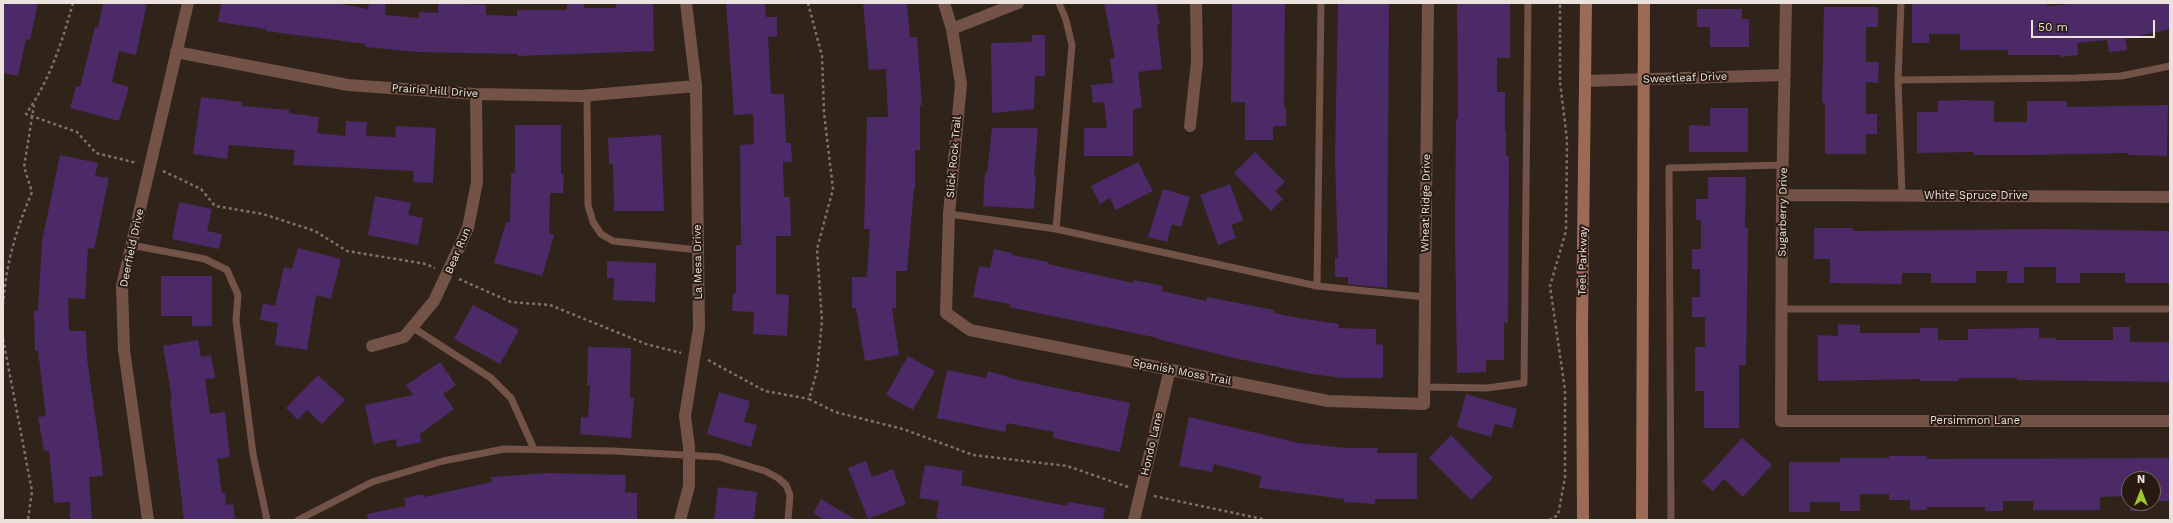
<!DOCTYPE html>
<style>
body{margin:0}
#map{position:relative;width:2173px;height:523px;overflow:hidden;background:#30231a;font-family:"Work Sans",sans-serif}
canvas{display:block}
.frame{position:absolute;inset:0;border:4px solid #ece2dd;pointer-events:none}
.north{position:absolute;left:2121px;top:471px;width:40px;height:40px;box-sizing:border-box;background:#261a11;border:1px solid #756a63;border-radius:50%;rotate:0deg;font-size:11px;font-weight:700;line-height:16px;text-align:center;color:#ece2dd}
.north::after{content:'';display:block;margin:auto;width:14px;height:18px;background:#9fca2c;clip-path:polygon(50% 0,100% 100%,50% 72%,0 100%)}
.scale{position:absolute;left:2031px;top:20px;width:124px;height:18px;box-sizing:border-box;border:2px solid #ece2dd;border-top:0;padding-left:5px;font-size:12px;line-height:14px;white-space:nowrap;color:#ece2dd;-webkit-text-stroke:3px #261a11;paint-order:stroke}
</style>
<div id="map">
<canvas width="2173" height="523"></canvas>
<div class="frame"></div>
<div class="north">N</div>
<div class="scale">50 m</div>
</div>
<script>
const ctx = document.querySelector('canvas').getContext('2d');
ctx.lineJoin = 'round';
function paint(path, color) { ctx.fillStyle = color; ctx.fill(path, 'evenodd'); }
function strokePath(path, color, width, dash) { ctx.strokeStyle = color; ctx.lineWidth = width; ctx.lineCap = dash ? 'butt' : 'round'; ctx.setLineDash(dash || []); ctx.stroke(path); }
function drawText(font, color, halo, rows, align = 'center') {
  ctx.font = font + ' "Work Sans",sans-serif'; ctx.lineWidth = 4; ctx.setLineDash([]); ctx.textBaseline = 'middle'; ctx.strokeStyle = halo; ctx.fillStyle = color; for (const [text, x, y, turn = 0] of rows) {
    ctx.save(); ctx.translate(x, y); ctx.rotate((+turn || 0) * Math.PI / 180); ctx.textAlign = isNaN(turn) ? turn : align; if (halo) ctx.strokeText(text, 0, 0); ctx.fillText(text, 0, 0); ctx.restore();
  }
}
paint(new Path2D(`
 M3,3H38L30,40L26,39L18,76L3,73Z
 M103,3H147L136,55L119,51L112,82L129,87L119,121L70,108L76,86L80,87L95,27L98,28Z
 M221,3H337L368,9L369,3H386L385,15L419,18V12L438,13V3L486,5V15L517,16V10H567V3H584V8H616V3H653L654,51L517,56V54L418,52L365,47V44L266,31V29L218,22Z
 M726,3H765L766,17H777V36L768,37L771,94H784L786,143H791L792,162H783L784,197H790L791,236H776V294L789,295L787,336L753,334L754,312L732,311L733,293H736V245H741L740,145L754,144L753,114L734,115Z
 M863,3H907L910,37H917L922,105H920V150H915V188H914L907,271H896V308H892L899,355L865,361L856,308H852V277H867L870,229H864L867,117H888L886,69L869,70Z
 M1104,3H1156L1160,24L1157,25L1162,69L1138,72L1142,108L1133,109V156H1084V128H1107L1104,102L1093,103L1091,85L1113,83L1110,58H1115Z
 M1232,3H1285L1284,108H1286V126H1273V140H1245V102H1231Z
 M1338,3H1389L1387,288L1348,284V277H1335V258H1338L1335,161Z
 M1912,3H2047V6L2083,3H2170V29L2125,39L2127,50L2109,52L2107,40L2077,43L2078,55L2060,57V55H2008V50H1960V34H1929V43H1912Z
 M1457,4H1510V58H1497V92H1505V132H1506V156H1509L1508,323H1504V360H1486V372L1457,373L1455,230L1456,119H1458Z
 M1824,7H1878V27H1866V62H1879L1878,83L1866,82V114H1877V134H1866V154H1825V103H1822Z
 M1697,9H1742V19H1749V47H1710V27H1697Z
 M1032,35H1045V76H1035L1034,109L992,113L991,43L1032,42Z
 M201,97L242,102V106L289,110V113L319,117L317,133L345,136L346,121L367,122L366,136L395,137L396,126L436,128L433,183L413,182L414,171L293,165L295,150L229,145L227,159L193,154Z
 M1964,100L1994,101V122H2027V101H2067V107L2168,105L2167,156L2128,155V153L2027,155H1974V152L1917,153V112H1938V101Z
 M1710,108H1748V152H1689V125L1710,126Z
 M515,125H561V174H564L563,193H550L549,233L554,235L542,276L494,263L506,222L510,223L511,173H515Z
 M992,128H1038L1034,176H1036L1034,209L983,206L985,173H987Z
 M661,135L664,211H614L613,164H609L608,138Z
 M1255,152L1285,182L1275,191L1283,199L1271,211L1234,173Z
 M60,155L98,163L95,176L109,178L94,249L88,248L85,299L68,298L69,331H86L87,359L102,464L103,476L89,477L92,520H70V502L54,503L49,451H44L38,417L46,416L38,351H35L34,311H38L42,241Z
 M1138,162L1153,191L1116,210L1110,198L1100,204L1091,186Z
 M1708,177H1746L1745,228H1748L1746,365H1739V428H1704V391H1695V347H1705V317H1692V297H1700V269H1692V249H1701V220H1696V199H1708Z
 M1230,184L1243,220L1231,225L1236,238L1218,245L1200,195Z
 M1163,189L1190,197L1181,227L1172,224L1167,242L1148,237Z
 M375,196L411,203L408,215L423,218L418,245L368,235Z
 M179,202L212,209L207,231L222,234L219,249L172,239Z
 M1814,228H1853V231L2047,229L2170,231V283H2125V273H2080V283H2056V267H2024V283H2007V271H1976V283H1931V273H1902V284L1830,283V259H1814Z
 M298,248L341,259L331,299L316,295L307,350L275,345L278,323L260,320L263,303L275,306L284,267L292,269Z
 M994,249L1012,253L1011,255L1049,262L1048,264L1133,283L1134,280L1163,286L1162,291L1206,301L1207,297L1274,310V313L1298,318L1339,324L1338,328L1376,329V344L1383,345V378H1342L1312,374L1234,358L1157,339L1158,338L1009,307L1010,304L973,297L979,266L990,268Z
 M607,261L656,263L655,302L613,300L614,278H607Z
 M161,276H212V326H192V316H161Z
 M473,305L519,330L500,364L454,339Z
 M1838,324L1860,325V333H1920V328H1938V340H1968V329L2039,328V338H2056V340H2113V327H2130V342H2170V382L2017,380V378H1959V381H1920V379L1818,381V335L1838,336Z
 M198,340L201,357L211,355L215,378L205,379L210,414L225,412L230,457L217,459L222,493H225L226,505L233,504L235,520H184L170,399H172L163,346Z
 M588,347L631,348L630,397L634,398L631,438L580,434L581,417L588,418L590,385H587Z
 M908,356L935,371L913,410L886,395Z
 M440,362L456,385L443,394L454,409L420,434L421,442L397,447L396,439L373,444L365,405L413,395L406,385Z
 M947,370L986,378L988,371L1018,380L1130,403L1120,452L1053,438L1054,432L1007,423L1005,432L937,418Z
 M318,375L345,400L322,424L307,410L298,420L286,408Z
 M719,392L750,401L744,422L757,425L751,447L707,434Z
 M1466,394L1517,409L1512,428L1495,424L1491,437L1457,427Z
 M1189,417L1299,443L1346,448H1378L1377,453H1417V499H1375V504L1344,502V499L1259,488L1261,476L1214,464L1212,472L1179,466Z
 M1451,435L1493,478L1471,500L1429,458Z
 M1742,438L1772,465L1743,497L1724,479L1713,491L1702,482Z
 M1889,456H1927V459L2169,458V501H2153V479H2129V496L2100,497V510H2033V501H2003V511H1985V507H1927V510H1910V500H1889V494H1860V511H1840V502H1810V512H1789V462H1840V458H1889Z
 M866,461L872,477L893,469L906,504L868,519L848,468Z
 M925,465L963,471L961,485L1067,506L1068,502L1105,508L1103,520H946L936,518L939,501L919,498Z
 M548,473L626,475L625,492L637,493V520H368L367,514L406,506L404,498L423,494L424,497L492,482L491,477Z
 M718,487L757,492L754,520H714Z
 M821,499L856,520H825L813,513Z
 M2130,503H2147V511H2130Z`), '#4c2a67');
strokePath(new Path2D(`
 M73,3C62,42 50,80 26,114L77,132L96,153L137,163
 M808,3L822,56L824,113L833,189L817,249L822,321L817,371L809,399L835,412L903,429L973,455L1067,466L1128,487
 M163,171L201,189L215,206L263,214L315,231L347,251L426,264L435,268
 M459,279L511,302L550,305L646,344L681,353
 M3,305C6,263 16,230 32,192L24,167L34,105
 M3,339L32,491L28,520
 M708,360L765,391L809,399
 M1154,496L1267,520
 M1549,520L1558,515L1565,478V390L1550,286L1566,231L1567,140L1560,82V3`), '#7d716a', 2.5, [3, 3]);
strokePath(new Path2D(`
 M1901,3L1898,80L1902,195
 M1898,80L2076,78L2121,76L2170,66
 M587,96L588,205L593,222L601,234L613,241L698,250
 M949,214L1056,229L1317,286L1425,297
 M1056,229L1072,45L1066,20L1059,3
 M131,245L205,259L227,270L238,295L236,320L253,454L267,520
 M1317,286L1321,3
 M1782,309H2170
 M412,327L491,378L511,398L534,449
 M1424,387L1487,388L1524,383L1528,3
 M298,520L372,482L443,461L504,449L613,451L719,457L765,471L778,478L786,485L790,495L788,520
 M1671,520L1669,168L1784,165`), '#735247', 7);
strokePath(new Path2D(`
 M944,3L952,29L961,84L949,214L946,313L970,330L1328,401L1424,404L1428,3
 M1786,3L1782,195L1781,421H2170
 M952,29L1018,3
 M176,52L348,85L476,94L581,96L696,86
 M1585,81L1785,75
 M1190,126L1197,62L1196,3
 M1782,195L2170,197
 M372,346L404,337L434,301L468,228L477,182L476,94
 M148,520L124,350L122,286L188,3
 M680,520L689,486V447L685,416L699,328L696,86L686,3
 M1134,520L1170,369`), '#735247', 12);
strokePath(new Path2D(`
 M1583,520L1582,325L1586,3
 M1642,520L1644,3`), '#9e6a58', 12);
drawText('11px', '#ece2dd', '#261a11', [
 ["Sweetleaf Drive",1685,78,-2],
 ["Prairie Hill Drive",435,91,4],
 ["Slick Rock Trail",954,157,-85],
 ["White Spruce Drive",1976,196],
 ["Wheat Ridge Drive",1426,203,-89],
 ["Sugarberry Drive",1783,212,-89],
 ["Deerfield Drive",132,248,-78],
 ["Bear Run",458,251,-67],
 ["Teel Parkway",1583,261,-89],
 ["La Mesa Drive",698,262,-91],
 ["Spanish Moss Trail",1182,372,11],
 ["Persimmon Lane",1975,421],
 ["Hondo Lane",1152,444,-77]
]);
</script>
